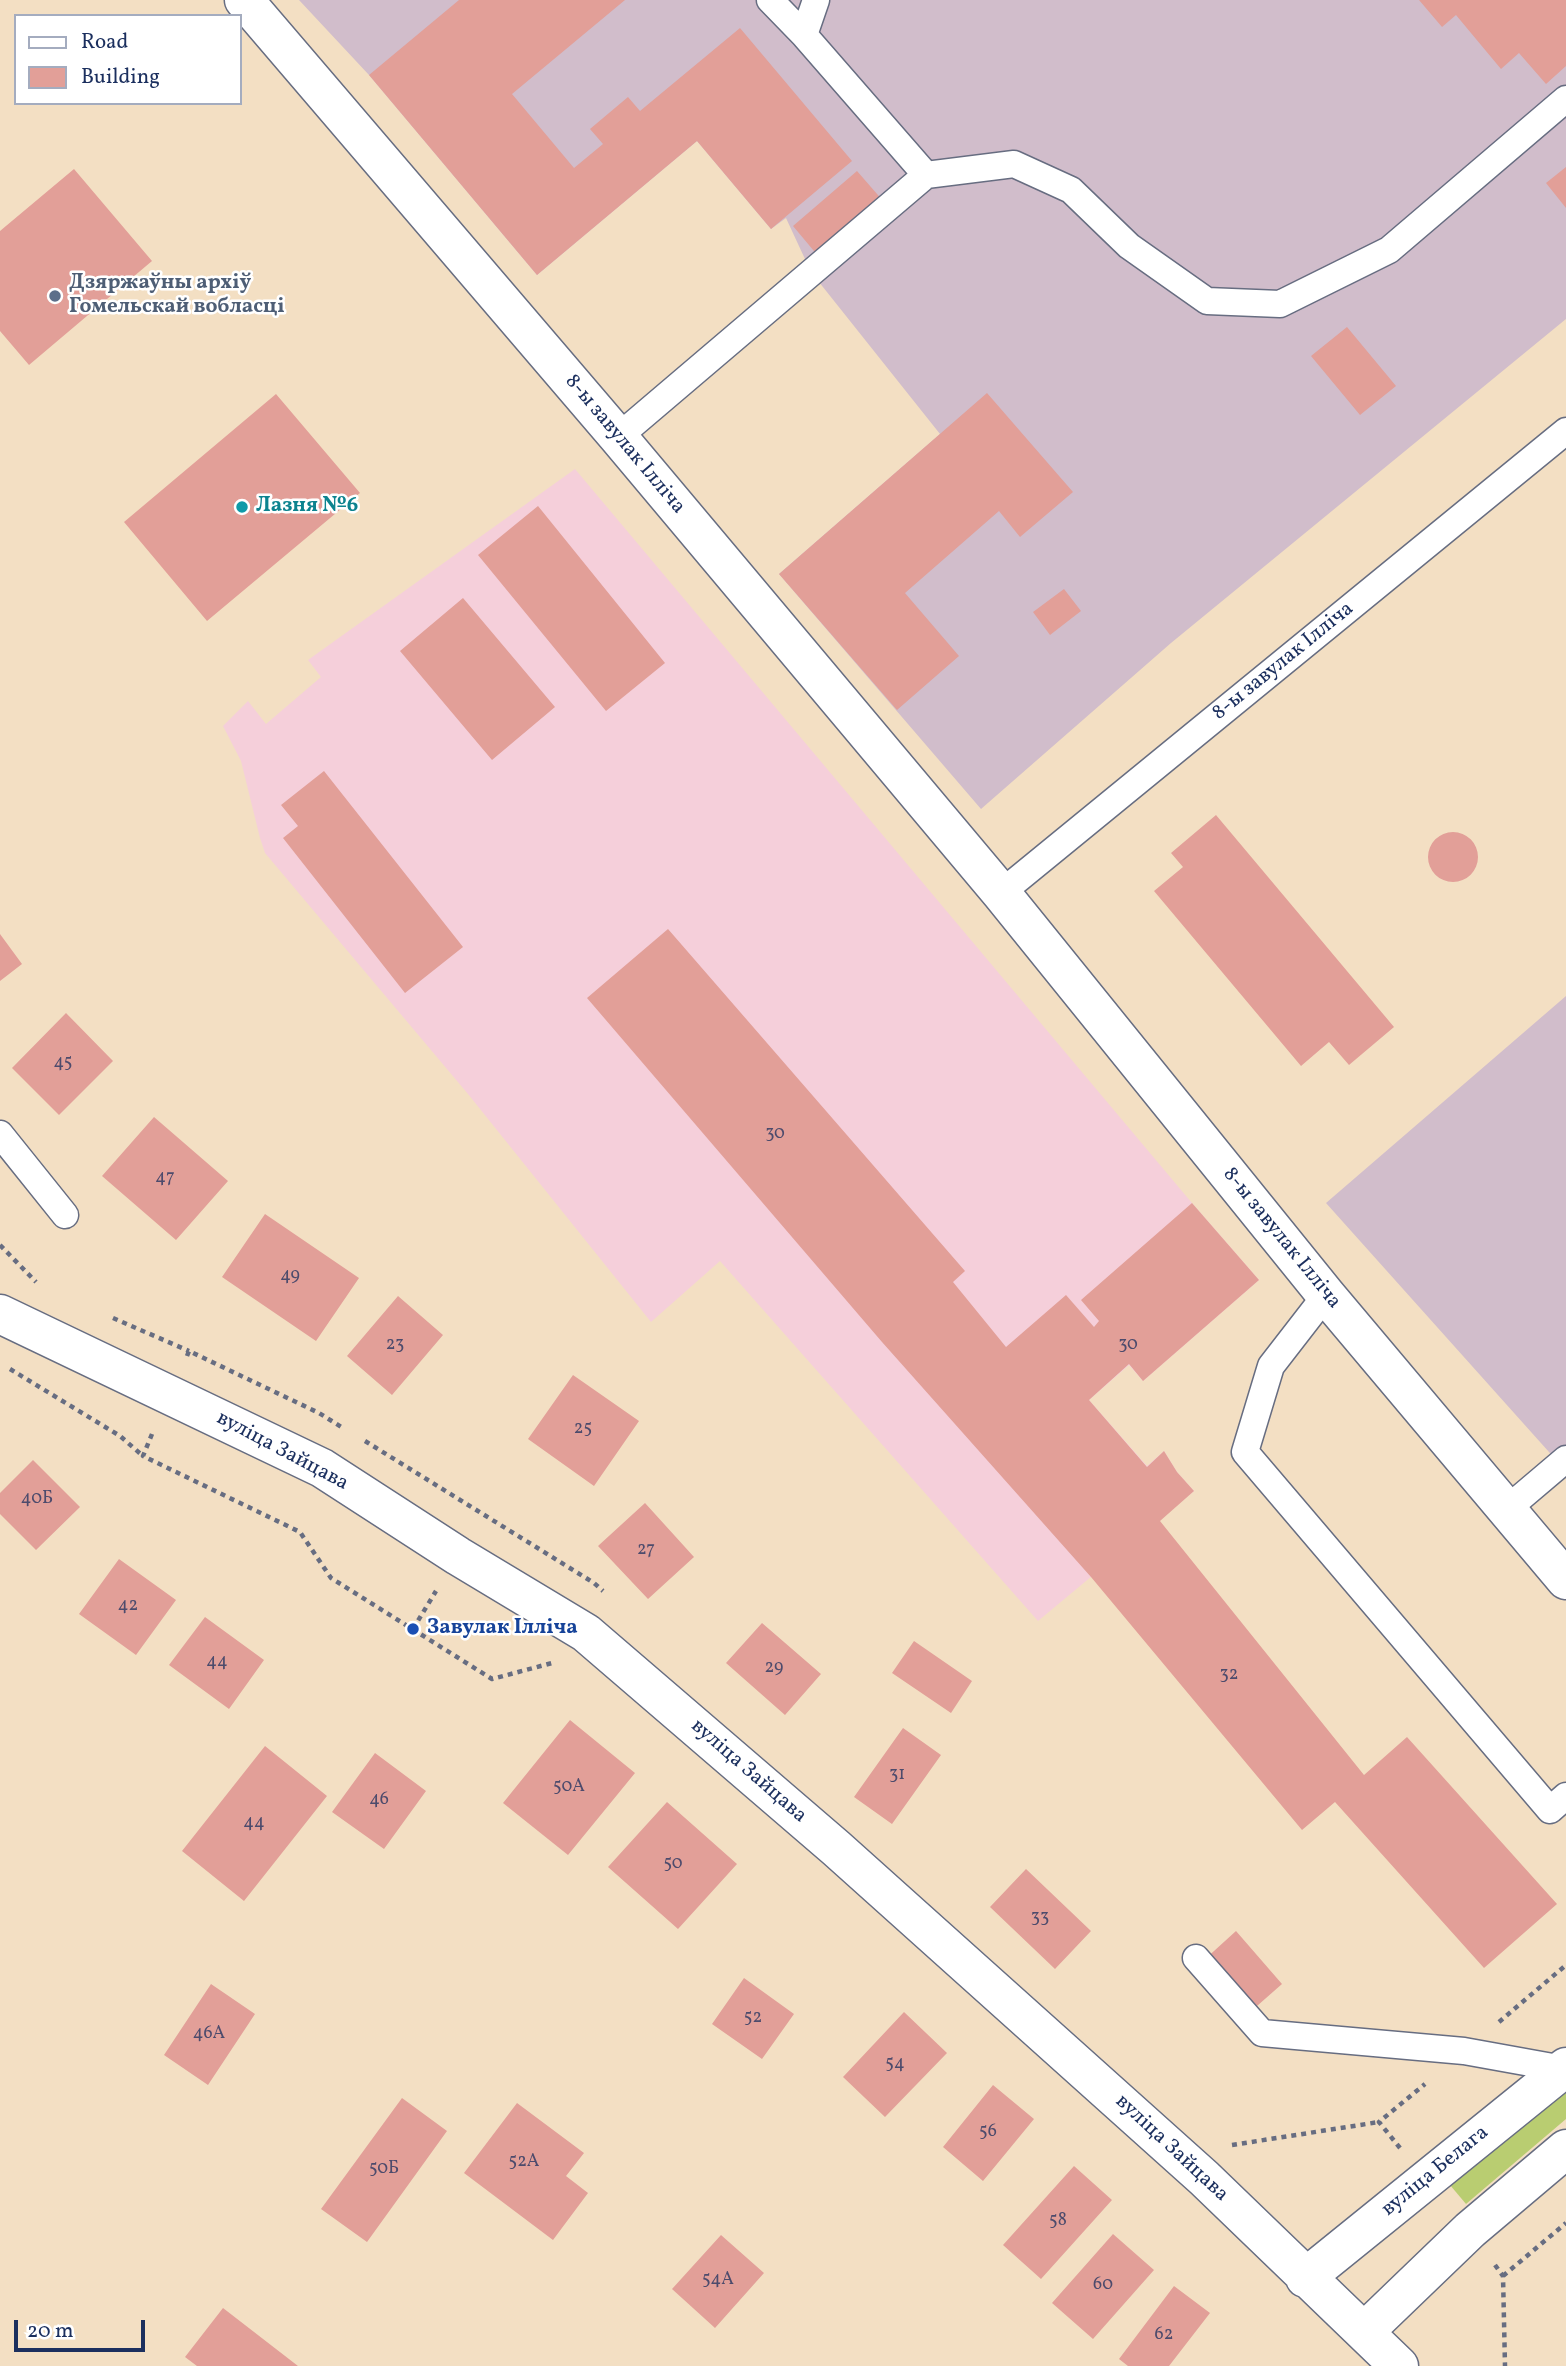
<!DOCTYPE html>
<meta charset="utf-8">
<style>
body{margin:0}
#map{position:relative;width:1566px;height:2366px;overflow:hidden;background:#f3dfc3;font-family:Vollkorn,serif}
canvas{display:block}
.legend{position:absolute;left:14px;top:14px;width:228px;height:91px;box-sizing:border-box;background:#fff;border:2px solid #a4acbf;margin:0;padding:9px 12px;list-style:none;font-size:21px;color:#1b2f5e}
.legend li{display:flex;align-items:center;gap:14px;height:35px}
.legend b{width:35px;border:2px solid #a4acbf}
.scale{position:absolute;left:14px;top:2320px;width:131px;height:32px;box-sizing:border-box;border:4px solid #1b2f5e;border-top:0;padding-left:9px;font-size:21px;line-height:24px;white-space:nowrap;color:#1b2f5e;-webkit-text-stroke:5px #fff;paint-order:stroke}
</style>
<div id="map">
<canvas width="1566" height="2366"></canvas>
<ul class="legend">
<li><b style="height:9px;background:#fff"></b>Road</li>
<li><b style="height:19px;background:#e29f98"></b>Building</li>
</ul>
<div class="scale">20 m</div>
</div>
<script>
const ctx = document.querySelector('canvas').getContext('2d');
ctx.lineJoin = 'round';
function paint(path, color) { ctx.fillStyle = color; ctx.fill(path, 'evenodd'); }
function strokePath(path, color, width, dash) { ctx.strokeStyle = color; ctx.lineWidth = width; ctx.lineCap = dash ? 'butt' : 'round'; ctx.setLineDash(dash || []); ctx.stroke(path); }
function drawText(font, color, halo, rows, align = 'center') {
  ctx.font = font + ' Vollkorn,serif'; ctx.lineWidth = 5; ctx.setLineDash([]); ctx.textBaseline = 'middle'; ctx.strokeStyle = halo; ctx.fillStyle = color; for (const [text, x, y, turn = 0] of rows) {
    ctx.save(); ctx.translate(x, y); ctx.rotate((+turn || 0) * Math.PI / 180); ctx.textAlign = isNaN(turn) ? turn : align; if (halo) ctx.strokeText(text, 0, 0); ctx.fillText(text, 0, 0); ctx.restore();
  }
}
paint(new Path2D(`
 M575,469L1192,1203L1259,1280L1143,1381L1129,1365L1089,1400L1147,1466L1164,1451L1177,1472L1194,1491L1038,1621L720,1261L651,1322L468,1094L265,853L260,838L241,761L223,726L248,701L266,724L321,677L308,660Z`), '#f5cfda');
paint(new Path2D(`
 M299,0H1566V319L1171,643L981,809L779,574L940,434L811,272L786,218L771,229L697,141L537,275L369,75Z
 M1566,996V1471L1326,1203Z`), '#d1bdcb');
paint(new Path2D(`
 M1566,2088V2119L1466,2204L1450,2185Z`), '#b9cd71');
paint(new Path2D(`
 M459,0H625L512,94L574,168L603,144L590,129L628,97L640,111L740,28L852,161L771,229L697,141L537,275L369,75Z
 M1419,0H1566V66L1546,84L1519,53L1501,69L1456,15L1442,27Z
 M1566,167V208L1546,183Z
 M74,169L152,261L29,365L0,331V231Z
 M857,171L884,202L819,257L793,226Z
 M1347,327L1396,386L1360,415L1311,356Z
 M987,393L1073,492L1020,537L999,511L905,593L959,656L897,710L779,574Z
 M276,394L360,493L207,621L124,522Z
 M538,506L665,663L606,711L478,555Z
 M1064,589L1081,611L1050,635L1033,612Z
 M463,598L555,707L492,760L400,651Z
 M324,771L463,947L405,993L283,838L298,826L281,805Z
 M1216,815L1394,1027L1349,1065L1329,1042L1301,1066L1154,891L1183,867L1171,853Z
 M1428 857a25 25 0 1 1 50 0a25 25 0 1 1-50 0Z
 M668,929L965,1271L953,1282L1006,1347L1066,1295L1094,1327L1099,1321L1081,1300L1192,1203L1259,1280L1143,1381L1129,1364L1089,1400L1147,1467L1164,1451L1177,1472L1194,1491L1160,1521L1364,1775L1407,1737L1557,1904L1484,1968L1335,1802L1302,1830L1091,1577L882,1342L587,998Z
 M0,934L22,964L0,981Z
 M66,1013L113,1061L59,1115L12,1068Z
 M154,1117L228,1181L176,1240L102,1176Z
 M265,1214L359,1278L316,1341L222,1277Z
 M398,1296L443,1335L392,1395L347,1356Z
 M573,1375L639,1421L594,1486L528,1439Z
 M33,1460L80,1507L36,1550L0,1514V1493Z
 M645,1503L694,1557L648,1599L598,1546Z
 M119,1559L176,1600L136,1655L79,1614Z
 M205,1617L264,1660L229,1709L169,1665Z
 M762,1623L821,1674L785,1715L726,1663Z
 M914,1641L972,1681L951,1713L892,1673Z
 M570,1720L635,1773L568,1855L503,1803Z
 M903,1728L941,1755L892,1824L854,1797Z
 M265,1746L327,1796L244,1901L182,1851Z
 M375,1753L426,1791L384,1849L332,1812Z
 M667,1802L737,1864L678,1929L608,1867Z
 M1026,1869L1091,1931L1055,1969L990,1907Z
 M1236,1931L1282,1984L1249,2013L1203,1961Z
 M744,1978L794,2014L762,2059L712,2024Z
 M211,1984L255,2014L208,2085L164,2055Z
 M904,2012L947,2053L885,2117L843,2077Z
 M993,2085L1034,2119L983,2181L943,2147Z
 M402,2098L447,2131L367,2242L321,2209Z
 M517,2103L584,2153L566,2176L588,2193L553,2240L464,2173Z
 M1074,2166L1112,2200L1041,2279L1003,2245Z
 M1113,2234L1154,2270L1093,2339L1052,2303Z
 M721,2235L764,2273L715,2328L672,2289Z
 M1174,2286L1210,2313L1169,2366H1128L1119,2359Z
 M223,2308L298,2366H197L185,2357Z`), '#e29f98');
const lane = new Path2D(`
 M770,0L804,35L926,175
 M804,35L816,0
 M618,437L926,175L1014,164L1071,190L1129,246L1207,301L1280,304L1389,250L1566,99
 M1001,893L1566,431
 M0,1134L65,1215
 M1326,1295L1271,1366L1245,1452L1550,1810L1566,1796
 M1507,1509L1566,1459
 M1196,1958L1262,2033L1464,2051L1564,2069`);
const street = new Path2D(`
 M244,0L618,437L1001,893L1326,1295L1566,1580`);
const secondary = new Path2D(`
 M0,1314L322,1468L458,1556L586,1633L836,1848L1204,2178L1399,2366
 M1305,2278L1566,2067
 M1364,2332L1470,2230L1566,2149`);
strokePath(lane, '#676d81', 29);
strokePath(street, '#676d81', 41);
strokePath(secondary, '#676d81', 41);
strokePath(new Path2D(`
 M0,1245L36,1282
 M113,1318L189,1351
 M187,1356L189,1351L319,1413L343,1428
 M10,1369L120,1436L143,1456
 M152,1434L143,1456L300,1532L331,1578L492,1679L552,1663
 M365,1441L594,1583L603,1591
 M413,1629L436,1591
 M1499,2022L1566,1965
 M1232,2145L1379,2122
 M1400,2148L1379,2122L1425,2084
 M1495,2265L1503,2276L1505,2366
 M1503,2276L1566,2223`), '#676d81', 4.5, [5, 5]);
strokePath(lane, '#fff', 26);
strokePath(street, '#fff', 38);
strokePath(secondary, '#fff', 38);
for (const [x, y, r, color] of [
 [55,296,7,"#5c6f8a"],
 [242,507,7,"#0f9aa8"],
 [413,1629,7,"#1a4fb4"]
]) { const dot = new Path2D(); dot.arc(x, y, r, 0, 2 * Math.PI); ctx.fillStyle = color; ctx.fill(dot); strokePath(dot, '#fff', 2.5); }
drawText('18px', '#4d4b6c', null, [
 ["45",63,1064],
 ["30",775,1135],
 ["47",165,1179],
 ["49",290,1277],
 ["23",395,1346],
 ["30",1128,1346],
 ["25",583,1430],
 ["40Б",37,1500],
 ["27",646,1551],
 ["42",128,1607],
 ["44",217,1663],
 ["29",774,1669],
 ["32",1229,1676],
 ["31",897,1776],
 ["50А",569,1788],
 ["46",379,1801],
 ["44",254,1824],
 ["50",673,1865],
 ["33",1040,1919],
 ["52",753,2019],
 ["46А",209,2035],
 ["54",895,2065],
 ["56",988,2133],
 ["52А",524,2163],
 ["50Б",384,2170],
 ["58",1058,2222],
 ["54А",718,2281],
 ["60",1103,2286],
 ["62",1164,2336]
]);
drawText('bold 21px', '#4e5e75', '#fff', [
 ["Дзяржаўны архіў",69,284],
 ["Гомельскай вобласці",69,308]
], 'left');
drawText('21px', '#1b2f5e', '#fff', [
 ["8-ы завулак Ілліча",624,445,50],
 ["8-ы завулак Ілліча",1284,662,-39],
 ["8-ы завулак Ілліча",1281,1239,51],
 ["вуліца Зайцава",282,1452,28],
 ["вуліца Зайцава",748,1772,41],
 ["вуліца Зайцава",1171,2149,43],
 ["вуліца Белага",1436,2172,-39]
]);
drawText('bold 21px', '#0d838f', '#fff', [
 ["Лазня №6",256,507]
], 'left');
drawText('bold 21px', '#164399', '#fff', [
 ["Завулак Ілліча",427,1629]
], 'left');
</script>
